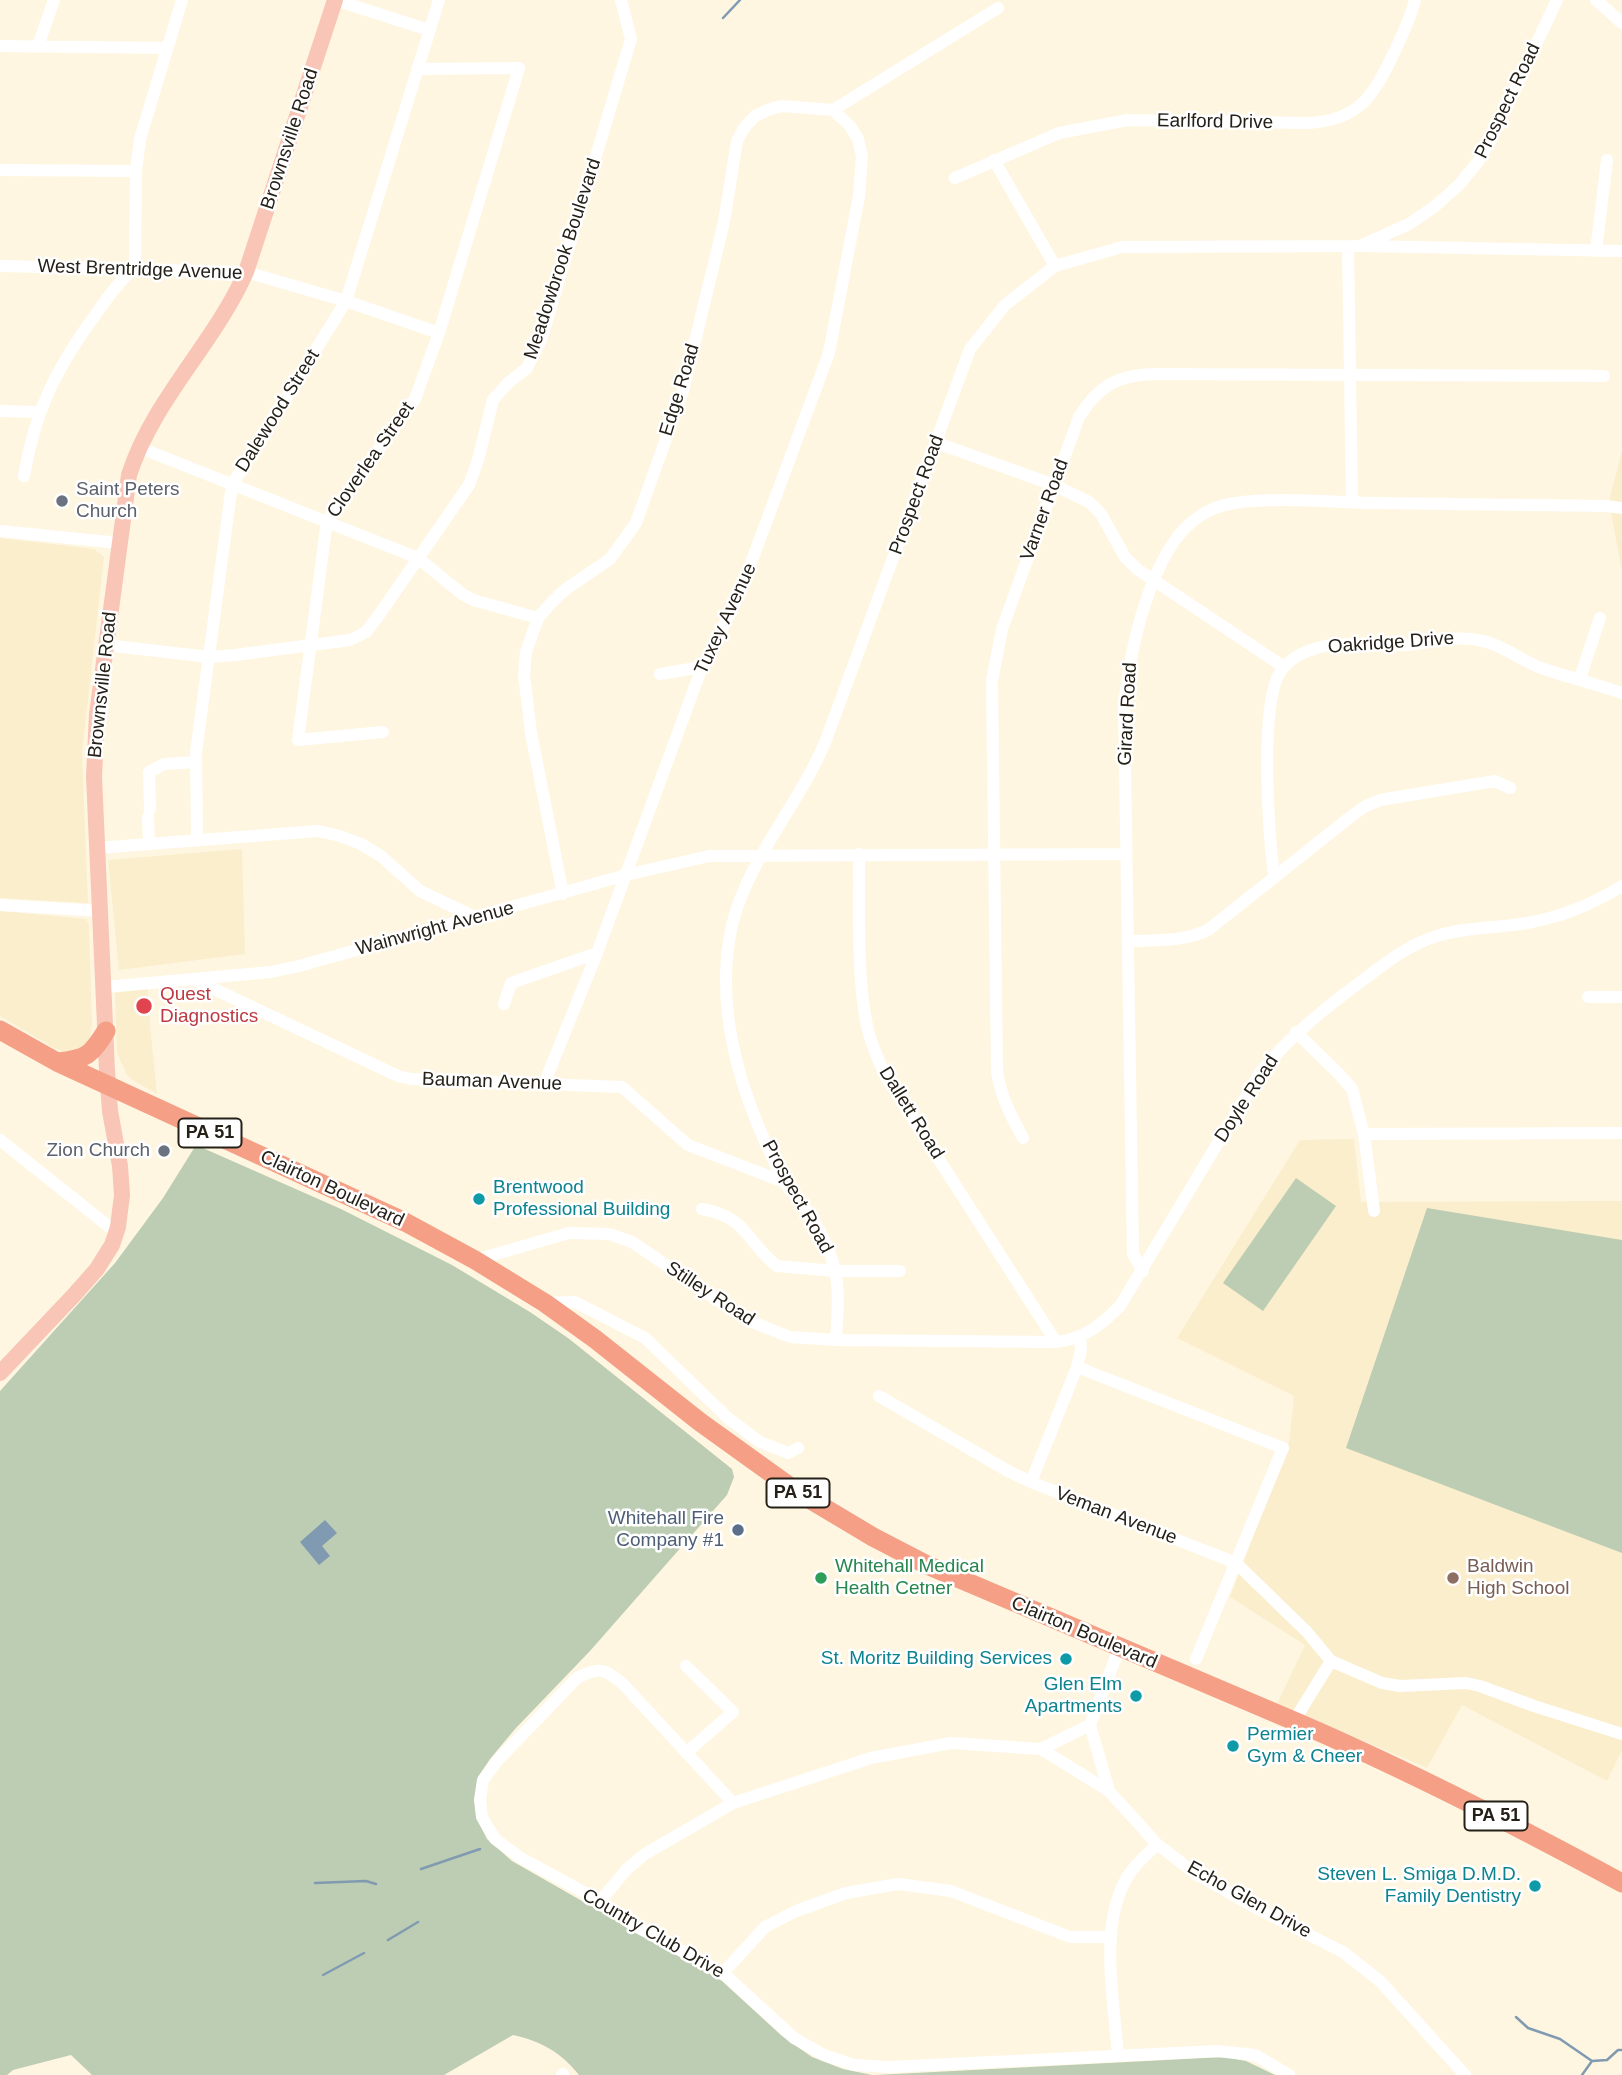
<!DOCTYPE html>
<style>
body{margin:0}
canvas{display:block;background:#fef6e1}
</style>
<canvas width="1622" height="2075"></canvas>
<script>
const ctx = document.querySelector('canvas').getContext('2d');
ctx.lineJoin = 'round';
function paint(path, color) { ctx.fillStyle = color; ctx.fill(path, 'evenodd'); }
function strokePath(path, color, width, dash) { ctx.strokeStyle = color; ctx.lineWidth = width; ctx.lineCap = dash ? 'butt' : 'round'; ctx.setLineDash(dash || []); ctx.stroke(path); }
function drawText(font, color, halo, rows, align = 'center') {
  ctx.font = font + ' Helvetica,sans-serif'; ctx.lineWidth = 5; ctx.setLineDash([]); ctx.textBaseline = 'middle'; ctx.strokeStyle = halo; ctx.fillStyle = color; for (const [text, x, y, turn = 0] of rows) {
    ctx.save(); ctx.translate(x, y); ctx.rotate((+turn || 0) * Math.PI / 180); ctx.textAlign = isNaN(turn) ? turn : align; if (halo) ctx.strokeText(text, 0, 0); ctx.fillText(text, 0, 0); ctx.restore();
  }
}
paint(new Path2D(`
 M1622,451V572L1609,501Z
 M0,538L94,549L104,557L82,753L88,903L0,898Z
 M242,849L245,954L119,970L108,860Z
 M0,911L86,919L89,926L92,1024L89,1044L71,1055L56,1049L0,1016Z
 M148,989L150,1026L157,1094L134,1081L127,1075L117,1053L115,993Z
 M1354,1139L1361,1202L1622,1201V1750L1607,1781L1462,1705L1427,1768L1277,1704L1305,1645L1230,1597L1289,1443L1294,1396L1177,1338L1300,1140Z`), '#fbeecd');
paint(new Path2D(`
 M196,1145L341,1209L452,1265L530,1312L568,1338L732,1469L734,1477L727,1495L590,1651L515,1729L490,1759L478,1777V1821L487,1839L512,1861L722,1981L782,2036L812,2057L843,2069L872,2075H579C562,2053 541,2041 513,2035L444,2075H92L71,2055L13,2070L7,2075H0V1391L115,1263L163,1198Z
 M1296,1178L1336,1206L1263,1311L1223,1283Z
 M1427,1208L1622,1240V1553L1346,1448Z
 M1224,2057L1246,2061L1275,2075H876Z`), '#bdcdb3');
paint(new Path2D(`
 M325,1520L337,1533L322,1546L330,1556L319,1565L300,1542Z`), '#809bb1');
strokePath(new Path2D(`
 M723,18L740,0
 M421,1869L480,1849
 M315,1883L366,1881L376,1884
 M388,1940L418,1922
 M323,1975L364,1953
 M1516,2017L1528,2028L1560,2039L1592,2061
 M1582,2075L1592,2061L1607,2060L1618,2050H1622`), '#809bb1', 2.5);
strokePath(new Path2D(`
 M335,0L429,30
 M1596,0L1622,23
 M0,46L167,48
 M38,46L54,0
 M994,160L1055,266
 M0,170L136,171
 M955,178L1059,133L1128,120L1307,123C1357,121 1372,98 1392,57C1401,38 1410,20 1415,0
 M1364,246L1622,251
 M1348,247L1352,502
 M1596,251L1607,160
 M0,266L246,272L346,301L439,333
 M0,411L39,412
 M937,443L1054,485L1089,502L1101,514L1125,557L1137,569L1284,667
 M138,447L418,558L462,594L473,600L538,618
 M24,476C35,411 55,371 93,318C106,300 118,282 135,268L136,171L140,139L182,0
 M0,531L119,543
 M106,645L209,657L235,655L350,640L366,632L379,615L469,485L478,460L493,400L508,383L527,368L541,340L631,39L621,0
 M660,674L702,667
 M1580,678L1600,618
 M383,732L298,740L327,521L415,399L439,333L519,68L417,69
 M150,809L149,772L164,764L196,762
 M148,817L149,843
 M197,839L196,752L232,485L346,301L439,0
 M97,848L318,831L340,836L361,844L381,856L420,891L477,918
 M859,854C860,911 856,971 867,1026C871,1044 878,1060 886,1077L1056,1342
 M1274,876C1269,836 1258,696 1283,668C1293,656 1311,649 1325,646C1351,641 1378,646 1405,645C1429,644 1454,635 1478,640C1500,643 1520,660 1541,668C1568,677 1595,684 1622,693
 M563,894L531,733L524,674L526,652L538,618L551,603L566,589L610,559L636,523L683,391L724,222L737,141L744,128L755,116L768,110L781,106L833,110L998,8
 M0,905L101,911
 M1129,941C1156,940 1183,942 1208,930L1349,818L1364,807L1380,800L1495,781L1510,788
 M193,979L398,1076L411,1079L622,1087L688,1145L784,1182
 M105,987L271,972L299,966L626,875L709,856L1126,854
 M1588,997H1622
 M504,1004L511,983L597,953
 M1296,1032L1340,1075L1352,1089L1364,1134L1622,1133
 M544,1084L597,953L701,670L738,598L829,353L859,196L862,156L858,139L850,126L833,110
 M1364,1134L1374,1211
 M1023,1138C1011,1116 1001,1097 997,1072L992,681L1002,629L1079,417C1098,387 1115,376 1151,374L1604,376
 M0,1140L117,1233
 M702,1209C748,1217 746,1242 777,1266L835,1271H900
 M475,1260L569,1233L609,1234L632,1242L747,1320L790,1337L836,1340L1056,1342C1084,1339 1101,1325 1120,1306L1260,1073C1290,1036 1325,1008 1363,980C1386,963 1409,944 1437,936C1465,927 1498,928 1527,923C1561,917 1593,904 1622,886
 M1143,1271L1133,1254L1124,709C1128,655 1151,546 1200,516C1210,509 1222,505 1234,503C1277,497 1329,502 1373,503C1451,504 1529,505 1607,506L1622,508
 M545,1303L575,1302L645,1338L728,1418L760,1442L788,1453L798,1448
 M836,1340C837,1318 840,1294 835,1272C830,1245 816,1222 800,1201C795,1194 787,1188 783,1180C777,1170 773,1157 767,1146C736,1078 715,1000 732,925C749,857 800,804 826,740L970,349L1005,305L1055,266L1122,247L1360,246L1409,224L1434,207L1459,185L1477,163L1491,140L1557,0
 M1077,1367L1283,1448L1196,1659
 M879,1396L1008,1471L1031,1482L1236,1563L1307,1632L1331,1661
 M1031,1482L1077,1367L1081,1350L1080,1337
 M1331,1661L1382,1683L1400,1686L1466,1683L1480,1686L1534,1706L1622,1734
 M1294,1721L1331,1661
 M1090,1725L1109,1791
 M1041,1749L1090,1725L1119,1649
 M686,1753L733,1712L686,1666
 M733,1803L623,1684C605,1669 599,1666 577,1678L498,1760L483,1780L480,1800L482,1817L495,1839L521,1858L600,1901L637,1927L723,1973L794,2038L824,2055L854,2065L890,2067L1217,2051L1255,2055L1289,2075
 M600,1901L627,1869L645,1854L733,1803L871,1758L951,1743L1041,1749L1109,1791L1157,1844L1196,1874L1258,1909L1343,1952L1380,1981L1465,2075
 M723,1973L765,1927L796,1911L846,1893L898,1884L951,1891L1070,1937H1110
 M1118,2055C1114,2000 1098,1924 1128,1876C1135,1864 1148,1854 1157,1844
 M562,2075L563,2074`), '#fff', 12);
strokePath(new Path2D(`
 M0,1373L75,1294L97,1269L112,1245L118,1227L122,1195L120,1166L110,1111L107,1071L94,776L97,714L129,475C153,400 214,344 246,272L335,0`), '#f8c5b6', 16);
strokePath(new Path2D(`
 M0,1030L57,1062L405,1222L475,1260L545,1303L595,1339L700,1422L796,1491L873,1537L927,1565C1049,1618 1172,1668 1294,1721C1406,1769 1515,1825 1622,1883
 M58,1062C87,1059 91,1055 106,1031`), '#f49f86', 19);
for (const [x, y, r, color] of [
 [62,501,7,"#6b7280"],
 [144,1006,9,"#e0444e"],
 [164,1151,7,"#6b7280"],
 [479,1199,7,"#0f9aa8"],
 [738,1530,7,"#5c6f8a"],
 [821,1578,7,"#2e9e5b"],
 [1453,1578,7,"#8d6e63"],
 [1066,1659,7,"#0f9aa8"],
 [1136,1696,7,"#0f9aa8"],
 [1233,1746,7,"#0f9aa8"],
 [1535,1886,7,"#0f9aa8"]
]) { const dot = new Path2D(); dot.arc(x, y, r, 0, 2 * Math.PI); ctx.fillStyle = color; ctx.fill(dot); strokePath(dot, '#fff', 2.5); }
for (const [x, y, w] of [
 [210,1133,63],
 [798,1493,63],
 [1496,1816,63]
]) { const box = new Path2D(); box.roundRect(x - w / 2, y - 14.5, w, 29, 5); ctx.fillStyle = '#fff'; ctx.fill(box); strokePath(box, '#252118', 2); }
drawText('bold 18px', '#252118', null, [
 ["PA 51",210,1133],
 ["PA 51",798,1493],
 ["PA 51",1496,1816]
]);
drawText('19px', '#252118', '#fff', [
 ["Prospect Road",1508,101,-64],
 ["Earlford Drive",1215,122,1],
 ["Brownsville Road",290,139,-72],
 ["Meadowbrook Boulevard",563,259,-72],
 ["West Brentridge Avenue",140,270,2],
 ["Edge Road",680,390,-73],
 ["Dalewood Street",278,411,-58],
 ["Cloverlea Street",371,460,-55],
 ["Prospect Road",917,495,-70],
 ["Varner Road",1045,510,-70],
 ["Tuxey Avenue",726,619,-65],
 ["Oakridge Drive",1391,643,-4],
 ["Brownsville Road",103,685,-84],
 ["Girard Road",1128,714,-87],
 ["Wainwright Avenue",435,929,-15],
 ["Bauman Avenue",492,1082,2],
 ["Doyle Road",1247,1099,-57],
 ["Dallett Road",911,1113,58],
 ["Clairton Boulevard",332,1189,25],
 ["Prospect Road",797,1197,61],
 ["Stilley Road",710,1294,33],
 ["Veman Avenue",1116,1516,21],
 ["Clairton Boulevard",1084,1633,23],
 ["Echo Glen Drive",1249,1900,29],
 ["Country Club Drive",653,1934,30]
]);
drawText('19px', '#5b616d', '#fff', [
 ["Saint Peters",76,490],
 ["Church",76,512],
 ["Zion Church",150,1151,"right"]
], 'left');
drawText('19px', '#be3a42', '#fff', [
 ["Quest",160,995],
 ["Diagnostics",160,1017]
], 'left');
drawText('19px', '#0d838f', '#fff', [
 ["Brentwood",493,1188,"left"],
 ["Professional Building",493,1210,"left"],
 ["St. Moritz Building Services",1052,1659],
 ["Glen Elm",1122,1685],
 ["Apartments",1122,1707],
 ["Permier",1247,1735,"left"],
 ["Gym & Cheer",1247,1757,"left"],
 ["Steven L. Smiga D.M.D.",1521,1875],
 ["Family Dentistry",1521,1897]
], 'right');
drawText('19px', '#4e5e75', '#fff', [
 ["Whitehall Fire",724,1519],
 ["Company #1",724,1541]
], 'right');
drawText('19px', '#27864d', '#fff', [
 ["Whitehall Medical",835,1567],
 ["Health Cetner",835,1589]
], 'left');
drawText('19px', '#785e54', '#fff', [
 ["Baldwin",1467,1567],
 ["High School",1467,1589]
], 'left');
</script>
